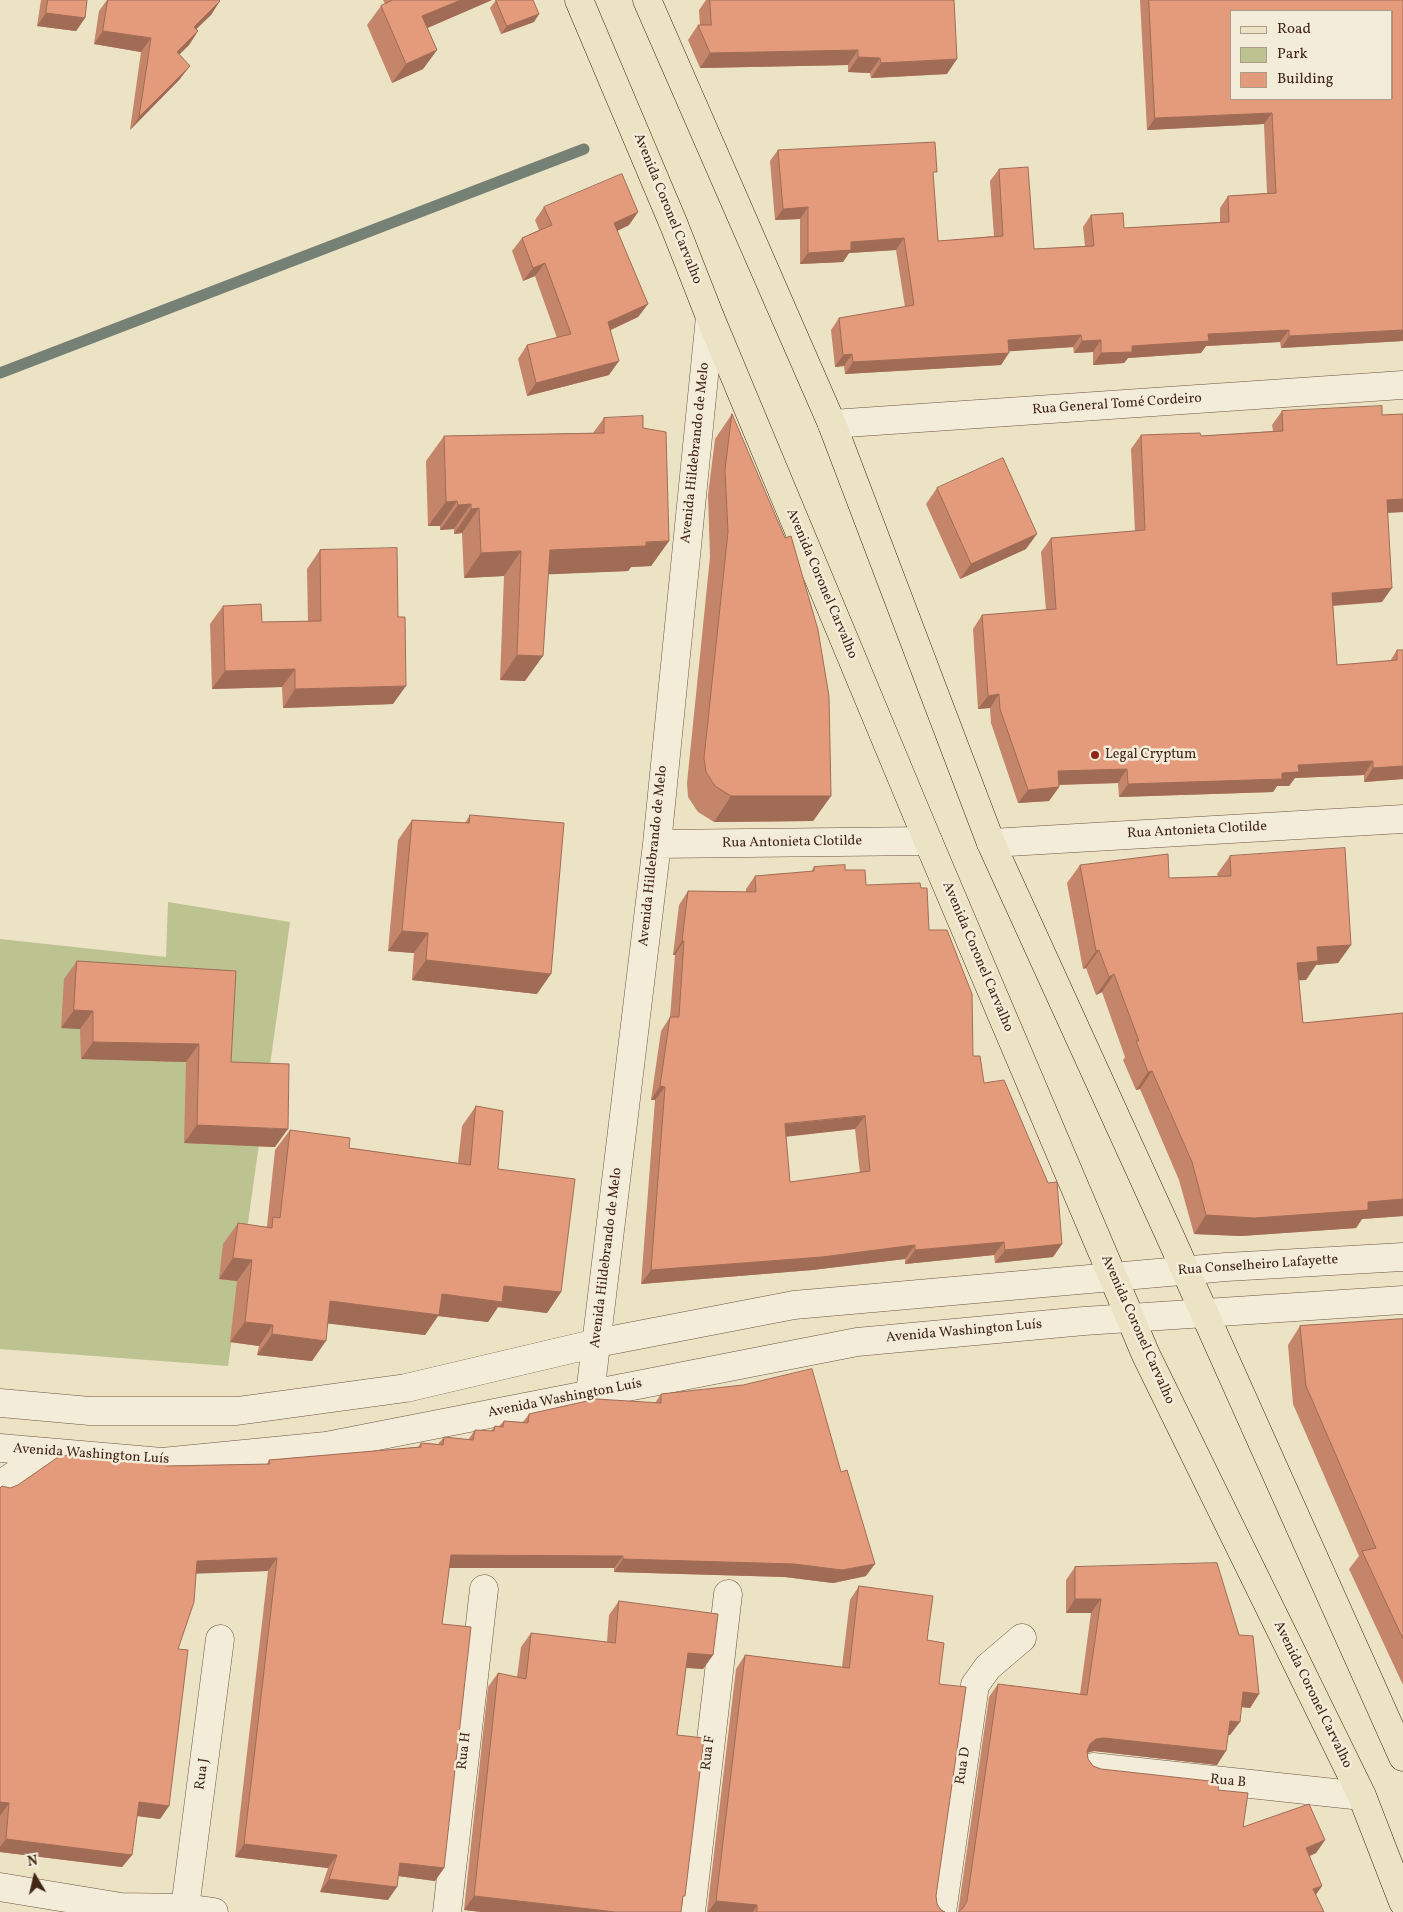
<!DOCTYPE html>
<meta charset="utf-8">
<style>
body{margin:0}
#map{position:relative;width:1403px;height:1912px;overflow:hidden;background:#ece2c4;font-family:Vollkorn,serif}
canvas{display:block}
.legend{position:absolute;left:1230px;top:10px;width:162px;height:90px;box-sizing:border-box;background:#f3ecd9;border:1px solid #ac9d8b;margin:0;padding:6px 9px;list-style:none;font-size:15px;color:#422616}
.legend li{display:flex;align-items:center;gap:10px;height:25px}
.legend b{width:25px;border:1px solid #ac9d8b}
.north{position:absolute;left:10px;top:1852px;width:50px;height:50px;-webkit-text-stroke:4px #f3ecd9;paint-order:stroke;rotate:351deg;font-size:14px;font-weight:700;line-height:20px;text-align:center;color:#422616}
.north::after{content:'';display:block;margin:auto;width:18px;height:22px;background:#422616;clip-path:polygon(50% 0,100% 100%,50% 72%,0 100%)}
</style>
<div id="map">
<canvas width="1403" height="1912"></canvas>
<ul class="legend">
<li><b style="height:6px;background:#ece2c4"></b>Road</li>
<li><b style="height:14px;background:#bdc291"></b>Park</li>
<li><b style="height:14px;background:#e49b7b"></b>Building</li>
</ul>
<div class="north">N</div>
</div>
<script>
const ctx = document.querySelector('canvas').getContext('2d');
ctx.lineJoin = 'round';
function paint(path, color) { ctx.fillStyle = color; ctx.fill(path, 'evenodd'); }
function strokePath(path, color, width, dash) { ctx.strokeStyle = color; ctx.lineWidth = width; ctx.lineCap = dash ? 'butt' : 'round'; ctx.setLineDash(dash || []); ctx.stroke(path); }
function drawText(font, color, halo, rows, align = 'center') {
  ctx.font = font + ' Vollkorn,serif'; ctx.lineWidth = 5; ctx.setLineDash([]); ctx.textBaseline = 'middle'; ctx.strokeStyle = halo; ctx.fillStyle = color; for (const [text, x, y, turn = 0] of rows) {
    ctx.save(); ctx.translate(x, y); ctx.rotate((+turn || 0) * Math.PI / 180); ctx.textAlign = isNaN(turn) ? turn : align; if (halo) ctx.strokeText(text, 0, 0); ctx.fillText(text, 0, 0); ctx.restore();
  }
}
paint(new Path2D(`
 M168,902L290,922L228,1366L0,1349V939L166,957Z`), '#bdc291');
strokePath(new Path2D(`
 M0,373L584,149`), '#768175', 11);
const minor = new Path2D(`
 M832,424L1403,385
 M991,843L1403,819
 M657,844L928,841
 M590,1394L657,844L710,317
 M0,1485L47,1453
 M1093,1767L1362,1796
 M0,1887L121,1907L185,1908L214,1912
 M185,1908L220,1639
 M447,1912L484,1589
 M691,1912L728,1594
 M942,1912L975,1685L988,1667L1022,1638`);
const tertiary = new Path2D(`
 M0,1403L90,1411H237L406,1388L597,1343L794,1305L1226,1267L1403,1257
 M0,1448L162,1462L326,1446L857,1342L1084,1321L1403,1300`);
const primary = new Path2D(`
 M579,0L674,225L710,317L928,841L1146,1355L1362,1796L1403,1902
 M647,0L832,424L991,843L1169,1234L1403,1757`);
strokePath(minor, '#6c5542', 29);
strokePath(tertiary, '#6c5542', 29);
strokePath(primary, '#422616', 29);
strokePath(minor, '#f3ecd9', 28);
strokePath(tertiary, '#f3ecd9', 28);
strokePath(primary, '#ece2c4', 28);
paint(new Path2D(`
 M41,0H87L85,18L76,31L37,26Z
 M107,0H219L211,15L196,29L198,31L189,45L179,54L180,79L130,130L141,52L94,44L99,11Z
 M383,0H492L427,28L437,50L423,69L392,83L367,25L381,6L385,4Z
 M496,0L539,14L534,22L501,34L490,8Z
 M706,0H710L947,74L871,78L870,73L848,72V65L700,68L688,40L698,25H700L699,10Z
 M1140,0H1403V341L1281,348L1280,342L1206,346L1201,353L1128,358L1124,363L1093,365V352L1074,353L1073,347L1009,351L1001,365L845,374L844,366L835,367L831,330L839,318L905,307L896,250L849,253L843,262L800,264V219L775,220L770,161L778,150L933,177L938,241L994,236L990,181L999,169L1034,249L1085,246L1083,227L1091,215L1124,228L1220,222V208L1228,196L1267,193L1264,124L1147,130Z
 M544,207L638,212L629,225L617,231L648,304L638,317L611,330L609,375L527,396L518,359L527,345L557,338L535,276L523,281L512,251L522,238L539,230L535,220Z
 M1282,411L1382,415L1403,414V512L1388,513L1382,602L1333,606L1337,665L1390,661L1397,650L1403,779L1364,782V775L1295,778L1289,786H1277L1273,792L1119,797L1118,783L1059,785V787L1049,801L1018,803L991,723L990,708L978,709L973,629L982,615L1046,610L1041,552L1051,538L1135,531L1131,449L1141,435L1201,436L1273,431L1272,425Z
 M732,414L831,796L813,821L714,822L698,812L688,797L687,783L710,557L708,495L715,439Z
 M604,418L643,428L669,541L651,566L631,567L628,571L548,574L525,681L500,680L504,576L464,578L462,533L454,534V529L440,530V526H428L426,461L444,436L593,433Z
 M937,488L1026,549L960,579L926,504Z
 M320,550L393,704L283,708L282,687L212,689L210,624L223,606L262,622L308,621L307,569Z
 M470,815L537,994L412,980L414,953L388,951L398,840L412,820L465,823Z
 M1230,856L1351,945L1338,963L1316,965L1306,980H1299L1303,1023L1403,1013V1216L1362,1219L1356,1228L1241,1236L1194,1234L1179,1180L1140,1089L1136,1090L1123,1060L1125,1057L1102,992L1096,995L1086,968L1083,969L1067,883L1080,865L1169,878L1218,877L1217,874Z
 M814,867L845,870L929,930L973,1056L984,1083L1062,1244L1053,1257L995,1263L994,1255L905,1264V1259L812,1270L641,1284L655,1100H651L661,1031L670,1017L675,955H673L679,905L688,891L746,892V889L755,876L811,872ZM855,1129L860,1173L790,1182L786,1136Z
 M77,961L231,1062L275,1147L184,1143L186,1062L81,1059L80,1029L61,1028L64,979Z
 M476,1106L498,1169L561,1292L547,1313L498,1307L488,1322L438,1316L425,1335L328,1323L312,1361L257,1355L259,1346L230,1342L237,1281L219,1279L223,1244L238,1223L266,1227L267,1226L275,1150L290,1130L349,1148L458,1163L462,1126Z
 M1403,1319V1685L1349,1569L1359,1556L1293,1404L1288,1345L1300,1326Z
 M661,1394L866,1576L833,1583L785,1577L614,1572V1568H449L442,1624L444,1868L435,1881L398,1876L388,1900L320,1892L328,1868L235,1857L268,1571L196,1573L178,1649L169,1806L160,1819L137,1816L132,1855L122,1867L0,1852V1488H10L166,1466L267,1464L269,1460L418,1447L421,1443L438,1444L444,1437L468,1440L475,1430L491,1431L495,1426H499L504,1421L523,1422L529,1414L655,1403Z
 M1075,1567L1239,1635L1259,1694L1250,1708L1241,1707L1230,1735H1228L1217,1765L1094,1751L1087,1753L1088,1759L1093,1766L1101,1769L1218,1790L1243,1827L1325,1840L1316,1853L1310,1856L1316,1895L958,1912L989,1697L998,1684L1080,1694L1091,1613H1066V1580Z
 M859,1586L927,1640L939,1684L936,1896L937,1904L941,1910L945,1912H707L736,1669L745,1655L842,1667L850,1600Z
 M619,1601L713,1655L703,1669L686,1668L677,1735L683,1900L681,1912H482L464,1910L488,1687L498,1673L517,1677L521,1647L531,1633L607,1642L609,1615Z`), '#c4856a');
paint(new Path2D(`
 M461,0H492L409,36L422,16Z
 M220,1L211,15L185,40L194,27Z
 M46,13L85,18L76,31L37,26Z
 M539,14L534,22L501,34L507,26Z
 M103,31L151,38L141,52L94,44Z
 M198,31L189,45L168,66L177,52Z
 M437,50L423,69L392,83L406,64Z
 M858,50L848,65L700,68L710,53Z
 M858,57L880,58L870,73L848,72Z
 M957,59L947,74L871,78L881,63Z
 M190,66L180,79L130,130L139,117Z
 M1272,113L1264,124L1147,130L1155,118Z
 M808,207L800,219L775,220L783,209Z
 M638,212L629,225L605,237L614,223Z
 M904,238L896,250L849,253L843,262L800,264L808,253L851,242Z
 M545,263L535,276L523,281L533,268Z
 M648,304L638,317L599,335L608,322Z
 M1289,330L1280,342L1206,346L1201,353L1128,358L1124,363L1093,365L1101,353L1132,346L1208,334Z
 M1403,330V341L1281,348L1289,336Z
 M1081,335L1073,347L1000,352L1008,340Z
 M1101,340L1093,352L1074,353L1082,341Z
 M1009,353L1001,365L845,374L853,362Z
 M852,354L844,366L835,367L843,355Z
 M619,361L609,375L527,396L536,383Z
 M1403,499V512L1378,513L1387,500Z
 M457,501L440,526H428L446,502Z
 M471,504L454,529L440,530L458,505Z
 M479,508L462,533L454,534L471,509Z
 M1037,534L1026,549L960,579L971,564Z
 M669,541L651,566L631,567L628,571L533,575L550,550Z
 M521,551L504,576L464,578L481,553Z
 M1392,588L1382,602L1323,606L1332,593Z
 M517,655L543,656L525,681L500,680Z
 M295,669L282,687L212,689L225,671Z
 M406,686L393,704L283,708L295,689Z
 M999,694L990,708L978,709L988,696Z
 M1373,761L1364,775L1295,778L1289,786H1277L1273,792L1119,797L1128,784L1282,773L1298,765Z
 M1403,766V779L1364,782L1373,768Z
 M1127,769L1118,783L1048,785L1058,771Z
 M1059,787L1049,801L1018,803L1028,790Z
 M731,796H831L813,821L714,822Z
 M402,931L428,933L414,953L388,951Z
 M682,941H684L675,955H673Z
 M1351,945L1338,963L1316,965L1306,980L1285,981L1297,963L1317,947Z
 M1099,950L1086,968L1083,969L1096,951Z
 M426,960L551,974L537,994L412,980Z
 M1114,974L1102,992L1096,995L1109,977Z
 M74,1010L93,1011L80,1029L61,1028Z
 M93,1042L199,1044L186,1062L81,1059Z
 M1152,1071L1140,1089L1136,1090L1148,1072Z
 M660,1086L665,1087L655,1100H651Z
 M865,1116L855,1129L775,1138L785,1124Z
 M197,1125L288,1129L275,1147L184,1143Z
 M1403,1199V1216L1362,1219L1356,1228L1241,1236L1194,1234L1206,1215Z
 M1004,1242L994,1255L905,1264L915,1250Z
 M1062,1244L1053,1257L995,1263L1005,1250Z
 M915,1245L905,1259L812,1270L641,1284L651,1270Z
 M233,1258L252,1260L237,1281L219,1279Z
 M504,1286L561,1292L547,1313L498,1307L488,1322L438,1316L425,1335L315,1322L330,1301L442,1294Z
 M245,1322L273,1325L259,1346L230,1342Z
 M272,1334L326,1341L312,1361L257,1355Z
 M451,1555L623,1556L614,1568H442Z
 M277,1558L268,1571L188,1574L197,1561Z
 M623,1559L875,1564L866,1576L833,1583L785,1577L614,1572Z
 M1075,1599H1101L1091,1613H1066Z
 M688,1653L713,1655L703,1669L678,1667Z
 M1243,1692L1259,1694L1250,1708L1233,1706Z
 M1230,1721L1240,1722L1230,1735L1221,1734Z
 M1104,1738L1226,1751L1217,1765L1094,1751L1086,1753L1090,1744L1096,1739Z
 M0,1802L9,1803L0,1816Z
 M139,1802L169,1806L160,1819L130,1815Z
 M6,1839L132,1855L122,1867L0,1852V1847Z
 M1325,1840L1316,1853L1297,1861L1306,1848Z
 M244,1844L337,1855L328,1868L235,1857Z
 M400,1863L444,1868L435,1881L391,1875Z
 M329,1879L397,1887L388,1900L320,1892Z
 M1322,1886L1313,1899V1889Z
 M474,1896L616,1912H482L464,1910Z
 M716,1901L757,1905L753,1912H708Z`), '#a06c56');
const building = new Path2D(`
 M48,0H87L85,18L46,13Z
 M108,0H219L220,1L194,27L198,31L177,52L190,66L139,117L151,38L103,31Z
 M393,0H461L422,16L437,50L406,64L381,6Z
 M496,0H533L539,14L507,26Z
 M710,0H954L957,59L881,63L880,58L858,57V50L710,53L698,25H711Z
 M1149,0H1403V330L1289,336V330L1208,334L1209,341L1132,346V352L1101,353V340L1082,341L1081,335L1008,340L1009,353L853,362L852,354L843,355L839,318L914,305L904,238L851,242V250L808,253V207L783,209L778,150L935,142L937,172H933L938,241L1003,236L999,169L1028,167L1034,249L1094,246L1091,215L1123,213L1124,228L1229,222L1228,196L1276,193L1272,113L1155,118ZM1232,11H1392V99H1232Z
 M622,174L638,212L614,223L648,304L608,322L619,361L536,383L527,345L571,334L545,263L533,268L522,238L552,225L544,207Z
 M1382,406V415L1403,414V499L1387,500L1392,588L1332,593L1337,665L1397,660V650H1403V766L1373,768V761L1298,765L1299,772L1282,773V779L1128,784L1127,769L1058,771L1059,787L1028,790L1000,709L999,694L988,696L982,615L1056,609L1051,538L1145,530L1141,435L1200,433L1201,436L1283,431L1282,411Z
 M732,414L785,538L791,536L818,630L829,696L831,796H731L715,786L706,772L704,758L728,532L725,470Z
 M643,416V428L666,432L669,541L646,542V546L550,550L543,656L517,655L521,551L481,553L479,508L471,509V504L458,505L457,501L446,502L444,436L604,433V418Z
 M1003,458L1037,534L971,564L937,488Z
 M397,548L398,617H405L406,686L295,689V669L225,671L223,606L261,604L262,622L321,621L320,550Z
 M470,815L564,823L551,974L426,960L428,933L402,931L412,820L469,823Z
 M1345,848L1351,945L1317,947L1318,961L1297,963L1303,1023L1403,1013V1199L1368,1202V1210L1254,1218L1206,1215L1192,1162L1152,1071L1148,1072L1136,1041H1139L1114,974L1109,977L1099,950L1096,951L1080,865L1168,854L1169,878L1231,876L1230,856Z
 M845,865V870H865L866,885L920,883L921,888H927L929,930H947L972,994L973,1056H980L984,1083L1004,1080L1048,1183L1057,1182L1062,1244L1005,1250L1004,1242L915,1250V1245L822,1257L651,1270L665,1087L660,1086L670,1017H679L684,941H682L688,891L756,892L755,876L814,871V867ZM865,1116L870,1171L790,1182L785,1124Z
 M77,961L236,971L231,1062L289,1064L288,1129L197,1125L199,1044L93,1042V1011L74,1010Z
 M476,1106L503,1111L498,1169L575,1179L561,1292L504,1286L502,1302L442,1294L439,1315L330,1301L326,1341L272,1334L273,1325L245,1322L252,1260L233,1258L238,1223L272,1228L273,1217L280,1218L290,1130L350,1138L349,1148L470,1165Z
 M1403,1319V1639L1362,1551L1376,1548L1306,1386L1300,1326Z
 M812,1369L841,1472L847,1470L875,1564L842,1570L794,1564L623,1559V1556L451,1555L442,1624L471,1627L444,1868L400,1863L397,1887L329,1879L337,1855L244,1844L277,1558L197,1561L194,1602L178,1649L188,1650L169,1806L139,1802L132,1855L6,1839L9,1803L0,1802V1488L2,1486L10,1488L18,1485L61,1455L166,1464V1466L270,1464L269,1460L421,1447V1443L443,1445L444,1437L473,1440L475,1430L494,1431L495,1426L503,1427L504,1421L528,1423L529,1414L596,1399L661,1403V1394L743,1385Z
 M1217,1563L1239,1635L1253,1636L1259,1694L1243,1692L1240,1722L1230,1721L1226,1751L1104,1738L1096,1739L1090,1744L1087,1751L1088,1759L1093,1766L1101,1769L1219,1782L1218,1790L1248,1793L1243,1827L1309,1804L1325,1840L1306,1848L1322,1886L1313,1889L1324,1912H958L963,1908L967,1901L998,1684L1087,1695L1101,1599H1075V1567Z
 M859,1586L933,1596L927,1640L944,1643L939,1684L966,1687L936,1896L937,1904L941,1910L945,1912H757V1905L716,1901L745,1655L849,1668Z
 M619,1601L718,1614L713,1655L688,1653L677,1735L704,1738L685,1896H683L681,1912H616L474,1896L498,1673L526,1679L531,1633L615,1643Z`);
paint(building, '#e49b7b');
strokePath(building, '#a06c56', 1);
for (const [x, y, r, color] of [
 [1095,755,5,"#8f2418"]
]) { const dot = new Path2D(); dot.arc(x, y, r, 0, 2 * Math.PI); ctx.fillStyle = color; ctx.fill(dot); strokePath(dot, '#f3ecd9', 2); }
drawText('14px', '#422616', '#f3ecd9', [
 ["Avenida Coronel Carvalho",667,209,68],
 ["Rua General Tomé Cordeiro",1117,405,-4],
 ["Avenida Hildebrando de Melo",696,453,-84],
 ["Avenida Coronel Carvalho",821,584,67],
 ["Rua Antonieta Clotilde",1197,831,-3],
 ["Rua Antonieta Clotilde",792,843,-1],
 ["Avenida Hildebrando de Melo",654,856,-84],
 ["Avenida Coronel Carvalho",977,957,67],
 ["Avenida Hildebrando de Melo",607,1258,-83],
 ["Rua Conselheiro Lafayette",1258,1266,-4],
 ["Avenida Coronel Carvalho",1137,1330,66],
 ["Avenida Washington Luís",964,1332,-5],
 ["Avenida Washington Luís",565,1399,-11],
 ["Avenida Washington Luís",91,1455,4],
 ["Avenida Coronel Carvalho",1312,1695,64],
 ["Rua H",465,1751,-84],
 ["Rua F",709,1753,-83],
 ["Rua D",964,1766,-81],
 ["Rua J",203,1774,-82],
 ["Rua B",1228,1782,6]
]);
drawText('14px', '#422616', '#f3ecd9', [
 ["Legal Cryptum",1105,755]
], 'left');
</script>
